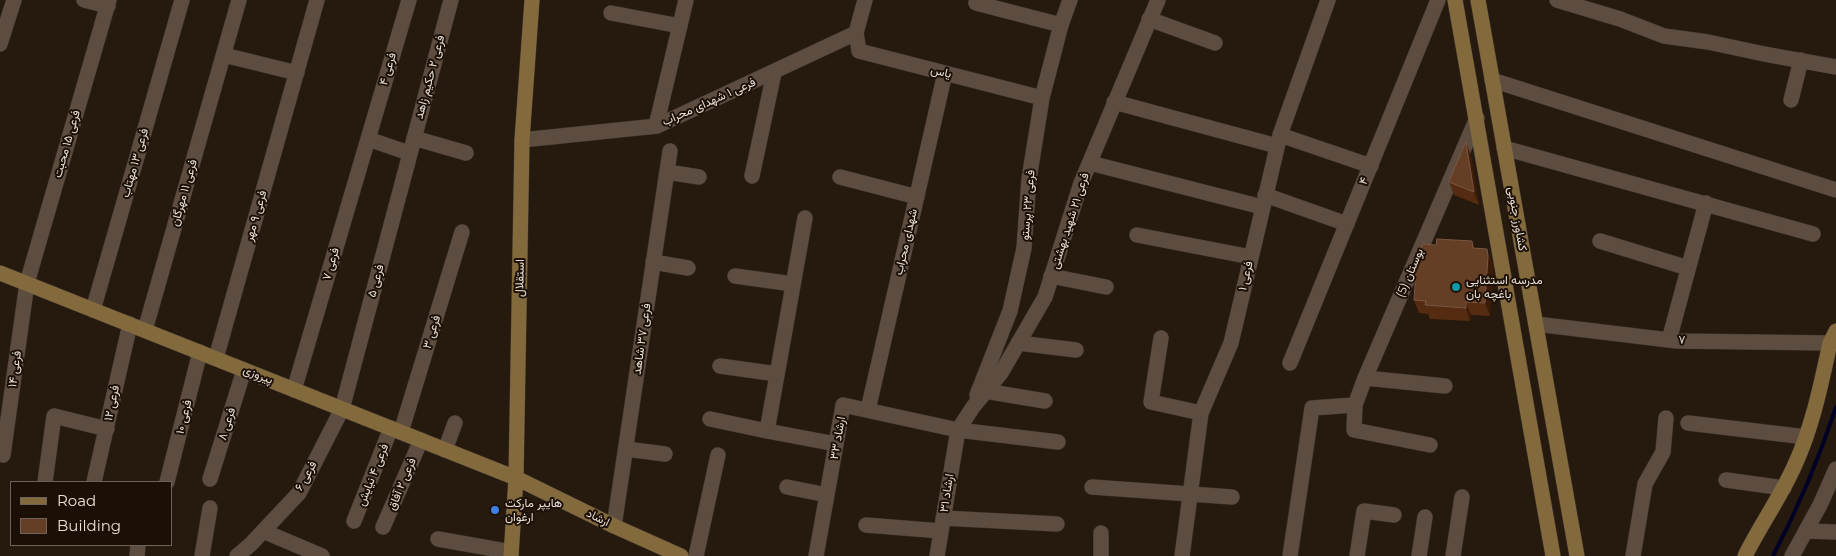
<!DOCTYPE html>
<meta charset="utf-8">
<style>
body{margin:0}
#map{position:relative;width:1836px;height:556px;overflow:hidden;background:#26190e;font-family:Montserrat,sans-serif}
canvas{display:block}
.legend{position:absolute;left:10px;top:481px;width:162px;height:65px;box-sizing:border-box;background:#1c1006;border:1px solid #6e635a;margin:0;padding:6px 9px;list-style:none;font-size:15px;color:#e8dfd7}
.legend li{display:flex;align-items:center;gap:10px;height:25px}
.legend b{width:25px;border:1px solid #6e635a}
</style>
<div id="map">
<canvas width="1836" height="556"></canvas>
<ul class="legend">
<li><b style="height:6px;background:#836a3d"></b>Road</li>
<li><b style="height:14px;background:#653e26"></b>Building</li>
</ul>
</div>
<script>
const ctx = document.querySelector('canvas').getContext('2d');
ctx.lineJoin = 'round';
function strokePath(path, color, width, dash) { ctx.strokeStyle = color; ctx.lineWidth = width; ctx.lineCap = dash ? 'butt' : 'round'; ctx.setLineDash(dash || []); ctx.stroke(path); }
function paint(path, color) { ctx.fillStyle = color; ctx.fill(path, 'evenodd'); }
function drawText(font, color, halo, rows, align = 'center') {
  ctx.font = font + ' Montserrat,Vazirmatn,sans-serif'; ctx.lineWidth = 4; ctx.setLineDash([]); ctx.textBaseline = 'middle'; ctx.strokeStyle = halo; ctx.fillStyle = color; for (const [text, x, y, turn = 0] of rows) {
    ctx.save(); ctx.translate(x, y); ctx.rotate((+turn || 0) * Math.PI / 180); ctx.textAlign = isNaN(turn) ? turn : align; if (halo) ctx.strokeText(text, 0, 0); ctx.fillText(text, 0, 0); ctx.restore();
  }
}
strokePath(new Path2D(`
 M1773,556C1798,508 1819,459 1836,407`), '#000027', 4);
const street = new Path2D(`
 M84,0L108,6
 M865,0L856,33L859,51L1042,98
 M1557,0L1620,19L1664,36L1708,42L1764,54L1836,67
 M976,3L1061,25
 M611,13L680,26
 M1149,19L1215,43
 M0,44L14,0
 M224,55L297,73
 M1492,80L1836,190
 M1791,100L1801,60
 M1114,102L1277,146
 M656,126L686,0
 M1280,135L1371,166
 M414,138L466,153
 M368,139L409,153
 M522,140L657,126L856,33
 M1504,148L1813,234
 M1090,163L1262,207
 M667,172L699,177
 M752,176L774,73
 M840,177L917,197
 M1265,195L1347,224
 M805,218L767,431L836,444
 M1137,235L1251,257
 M1600,241L1688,268
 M653,262L688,268
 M735,276L793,284
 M1051,276L1106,287
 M93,310L182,0
 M1536,324L1677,341L1830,343
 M145,330L239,0
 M1161,338L1151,402L1201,413
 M1669,340L1706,203
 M1018,343L1076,350
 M216,358L317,0
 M1290,363L1438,0
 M720,366L777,374
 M1365,378L1445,386
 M294,390L409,0
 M979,390L1045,401
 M977,395L1010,311L1024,248L1029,179L1042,98L1061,25L1070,0
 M868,410L945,73
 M710,419L767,431
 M1688,423L1806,437
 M401,432L462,232
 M1430,445L1354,430L1355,405L1365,378L1477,118
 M626,449L665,454
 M445,450L455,423
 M3,455L27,283L109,0
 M210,479L244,370
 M1726,480L1784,488
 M45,482L54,416L107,429
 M94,482L130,324
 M167,482L200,352
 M787,487L827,495
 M1092,487L1232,497
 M943,518L1057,524
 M354,521L391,428
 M866,525L941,531
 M614,526L670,151
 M383,527L421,440
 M263,531L322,556
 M1806,531L1836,532
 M438,539L511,552
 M137,556L138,545
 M202,556L210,508
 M237,556L251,544L299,493L342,409L451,0
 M696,556L718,455
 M816,556L843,405L958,430L1058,442
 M937,556L958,430L973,407L1001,373L1045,297L1081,183L1158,0
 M1101,556V533
 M1182,556L1201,413L1231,343L1280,135L1328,0
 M1290,556L1312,408L1355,405
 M1357,556L1364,511L1394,515
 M1419,556L1425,517
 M1453,556L1462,497
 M1633,556L1645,484L1663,452L1666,418
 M1792,556L1820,505L1836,469`);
const secondary = new Path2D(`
 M1455,0L1553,556
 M1478,0L1577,556
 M0,273L516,478L614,526L681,556
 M511,556L516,478L522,140L532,0
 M1745,556C1760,526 1779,499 1793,469C1812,429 1821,385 1830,343L1836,331`);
strokePath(street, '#3f342f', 16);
strokePath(secondary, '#3f342f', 16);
strokePath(street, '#5d4d41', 15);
strokePath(secondary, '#836a3d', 15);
paint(new Path2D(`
 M1471,156L1479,205L1454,195L1449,182Z
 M1472,241L1474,248L1492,262L1493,270L1490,316L1471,315L1470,321L1430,319L1428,314L1419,313L1414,300L1436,245Z`), '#552b11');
paint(new Path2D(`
 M1466,142L1471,156L1479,205L1474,192Z
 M1487,249L1492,262L1493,270L1490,316L1485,303Z
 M1466,302L1471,315L1470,321L1466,308Z`), '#3c1b07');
const building = new Path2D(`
 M1466,142L1474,192L1449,182Z
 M1437,239L1472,241L1473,248L1487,249L1488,256L1485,303L1466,302V308L1425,305L1426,301L1414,300L1417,257L1423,244L1436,245Z`);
paint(building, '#653e26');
strokePath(building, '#795742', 1);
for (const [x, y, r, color] of [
 [1456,287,5,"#0f9aa8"],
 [495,510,5,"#3f7fe0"]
]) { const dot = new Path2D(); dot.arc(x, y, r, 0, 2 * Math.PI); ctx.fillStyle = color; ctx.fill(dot); strokePath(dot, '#1c1006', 2); }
drawText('12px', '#e8dfd7', '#1c1006', [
 ["فرعی ۴",388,69,-74],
 ["یاس",941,72,14],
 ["فرعی ۲ حکیم زاهد",430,77,-75],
 ["فرعی ۱ شهدای محراب",709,102,-24],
 ["فرعی ۱۵ محبت",67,144,-74],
 ["فرعی ۱۳ مهتاب",135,163,-74],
 ["۴",1364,181,-68],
 ["فرعی ۱۱ مهرگان",184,193,-74],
 ["فرعی ۲۳ پرستو",1028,205,-85],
 ["فرعی ۹ مهر",256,216,-74],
 ["کشاورز جنوبی",1517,219,80],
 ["فرعی ۲۱ شهید بهشتی",1070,221,-72],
 ["شهدای محراب",906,242,-77],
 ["فرعی ۷",331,264,-74],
 ["بوستان (5)",1410,273,-67],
 ["فرعی ۱",1246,276,-77],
 ["استقلال",520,278,-89],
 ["فرعی ۵",376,281,-75],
 ["فرعی ۳",432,332,-73],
 ["فرعی ۳۷ شاهد",642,339,-82],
 ["۷",1682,340,2],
 ["فرعی ۱۴",15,369,-82],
 ["پیروزی",258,375,22],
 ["فرعی ۱۲",112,403,-78],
 ["فرعی ۱۰",184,417,-76],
 ["فرعی ۸",227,424,-73],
 ["ارشاد ۳۳",838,438,-80],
 ["فرعی ۴ نیایش",373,475,-68],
 ["فرعی ۶",306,476,-61],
 ["فرعی ۲ آفاق",402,484,-67],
 ["ارشاد ۳۱",947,493,-81],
 ["ارشاد",598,518,26]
]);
drawText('12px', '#e8dfd7', '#1c1006', [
 ["مدرسه استثنایی",1466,280],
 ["باغچه بان",1466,294],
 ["هایپر مارکت",505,503],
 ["ارغوان",505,517]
], 'left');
</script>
